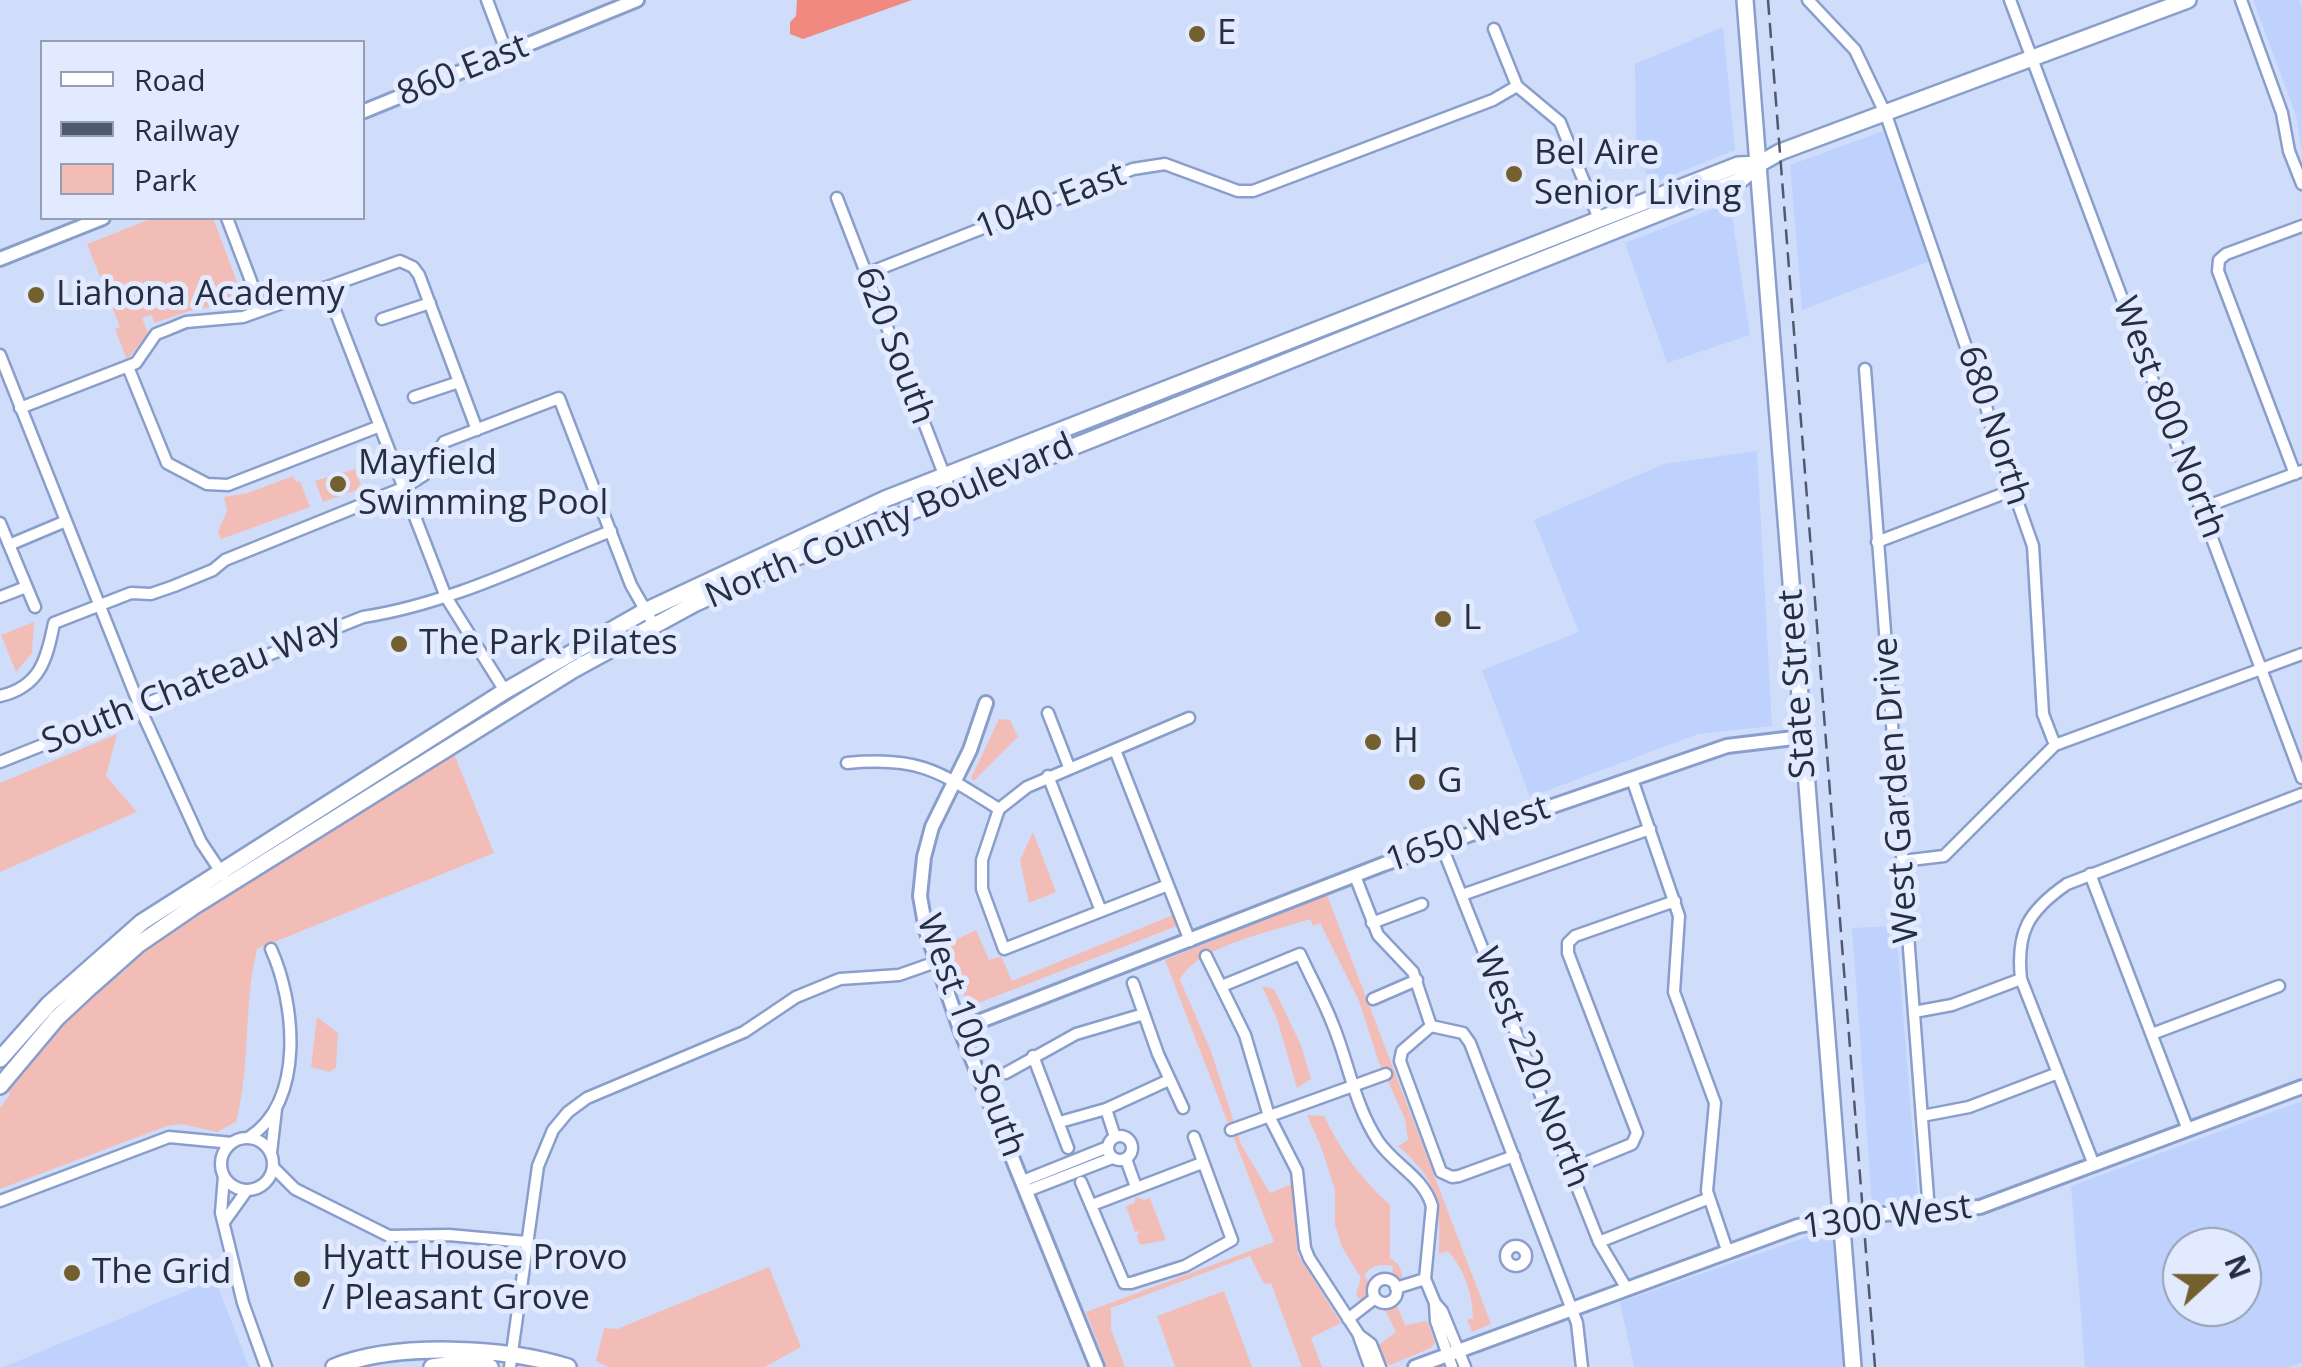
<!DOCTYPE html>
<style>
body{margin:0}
#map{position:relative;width:2302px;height:1367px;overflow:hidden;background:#d0ddfa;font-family:"Open Sans",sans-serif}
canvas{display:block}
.legend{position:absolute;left:40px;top:40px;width:325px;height:180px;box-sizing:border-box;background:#e1eafe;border:2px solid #969fb2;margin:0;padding:12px 18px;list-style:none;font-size:30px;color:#262e41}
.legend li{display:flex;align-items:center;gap:20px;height:50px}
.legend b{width:50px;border:2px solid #969fb2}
.north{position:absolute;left:2162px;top:1227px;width:100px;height:100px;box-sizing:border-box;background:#e1eafe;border:2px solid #969fb2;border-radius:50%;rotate:69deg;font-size:28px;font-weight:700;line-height:40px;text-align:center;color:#262e41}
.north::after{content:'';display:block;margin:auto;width:35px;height:45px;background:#745f2e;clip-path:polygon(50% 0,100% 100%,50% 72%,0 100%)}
</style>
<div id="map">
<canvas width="2302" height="1367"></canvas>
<ul class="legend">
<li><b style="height:12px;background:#fff"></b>Road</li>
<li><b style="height:12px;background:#505a6f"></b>Railway</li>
<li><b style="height:28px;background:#f3bdb7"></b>Park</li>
</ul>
<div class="north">N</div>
</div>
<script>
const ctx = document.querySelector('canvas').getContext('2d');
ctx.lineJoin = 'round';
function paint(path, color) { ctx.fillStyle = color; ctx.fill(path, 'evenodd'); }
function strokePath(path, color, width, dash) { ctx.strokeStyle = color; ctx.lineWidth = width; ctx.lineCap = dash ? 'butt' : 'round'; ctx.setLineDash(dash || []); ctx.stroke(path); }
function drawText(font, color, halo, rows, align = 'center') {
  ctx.font = font + ' "Open Sans",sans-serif'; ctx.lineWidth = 10; ctx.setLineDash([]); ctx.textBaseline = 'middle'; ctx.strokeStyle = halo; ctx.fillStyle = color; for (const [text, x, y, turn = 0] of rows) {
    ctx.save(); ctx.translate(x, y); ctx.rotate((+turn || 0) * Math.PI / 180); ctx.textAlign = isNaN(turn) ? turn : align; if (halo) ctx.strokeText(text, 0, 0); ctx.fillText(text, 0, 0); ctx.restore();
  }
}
paint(new Path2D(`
 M2253,0H2299L2302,7V152L2296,115Z
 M1723,27L1735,150L1650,184L1636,144L1635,64Z
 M1883,131L1930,261L1802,310L1790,165Z
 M1730,202L1750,335L1667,363L1625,243Z
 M1757,451L1772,726L1698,734L1530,797L1482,670L1579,632L1534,520L1664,464Z
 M1896,926L1918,1199L1872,1206L1852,928Z
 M2302,1101V1363L2289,1367H2085L2071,1186ZM2182,1247H2242V1307H2182Z
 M1818,1233L1833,1236L1844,1367H1634L1620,1302Z
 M215,1279L249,1367H4Z`), '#bed2fd');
paint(new Path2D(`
 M153,218H213L237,282L242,281L249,301L241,306L198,308L155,323L151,315L142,318L148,333L127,360L115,329L120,327L87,244Z
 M355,469L362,488L323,502L315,481Z
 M293,476L296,482L300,481L310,507L221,539L218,532L227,511L224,497L248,493Z
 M34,622L32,653L16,672L1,635Z
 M999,719L1010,720L1018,737L974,781L971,778Z
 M117,734L106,776L137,812L0,872V783Z
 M454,754L494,853L257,949C243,1006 251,1066 236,1122L217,1132L181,1124L167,1126L0,1189V1108L10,1094L6,1090L80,1006L114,975L124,972L139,954L345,820Z
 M1033,832L1056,892L1029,903L1020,860Z
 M1327,895L1491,1324L1472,1332L1467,1320L1473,1318C1472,1292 1465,1271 1448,1251L1439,1254C1441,1202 1439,1182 1398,1146L1408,1140L1405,1119L1378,1060L1359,1001L1320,923L1313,926L1310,919C1275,931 1196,946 1180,980L1211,1051L1241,1144L1270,1193L1292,1184L1298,1255L1341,1323L1311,1338L1322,1367H1302L1271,1283L1264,1284L1250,1256L1111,1308V1329L1125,1367H1107L1086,1312L1274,1242L1165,960Z
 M1173,915L1177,926L976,1004L967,1002L945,945L976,930L989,960L1001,956L1012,981Z
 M1262,986L1274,989L1301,1045L1311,1079L1297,1088L1277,1019Z
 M317,1017L338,1033L336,1068L329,1072L311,1067Z
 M1307,1115L1324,1116C1341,1151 1361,1179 1390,1205V1258L1399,1265L1403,1279L1392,1275L1393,1266C1382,1264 1371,1264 1364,1276L1371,1283L1362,1303L1356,1294L1361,1278L1342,1247L1335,1225V1190L1321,1147Z
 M1136,1197L1144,1200L1150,1198L1166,1240L1140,1245L1137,1236L1140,1231L1135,1232L1126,1206L1134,1203Z
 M769,1267L801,1347L765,1367H608L596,1361L604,1328L617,1329Z
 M1224,1291L1252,1367H1175L1157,1316Z
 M1396,1303L1405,1325L1427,1321L1435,1342L1431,1348L1390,1365L1383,1361L1377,1346L1396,1332L1384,1308Z`), '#f3bdb7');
paint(new Path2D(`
 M797,0H912L803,39L790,34V22L796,16Z`), '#f28981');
const minor = new Path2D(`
 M487,0L507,53
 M1808,0L1855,50L1886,115L1985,402L1992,430L2033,546L2043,714L2055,745
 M2010,0L2302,778
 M2241,0L2282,113L2289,151L2302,184
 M1494,29L1517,86L1560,122L1599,219
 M837,198L952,495
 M227,218L262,310
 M866,274L1133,169L1165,164L1238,191H1253L1493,100L1517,86
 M323,288L336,313L446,597L505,691
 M382,319L430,303
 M0,355L144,717L201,842L223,875
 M128,367L167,463L207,484L228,485L380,426
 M1865,369L1929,1211
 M414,397L459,382
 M20,408L136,363L156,334L169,329L186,322L243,317L400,261L413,267L419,275L477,430
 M2295,474L2218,271L2219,260L2226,254L2302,226
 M2202,508L2302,471
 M0,523L35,607
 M1877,542L2013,490
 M9,545L66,521
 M0,597L26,587
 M0,696C40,687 47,659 54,623L131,593L151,594L174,586L213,570L225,560L403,488L424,475L444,442L559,398L631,585L654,625
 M1048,713L1069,767
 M1115,750L1190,941
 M0,762L363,617C449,604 530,563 611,531
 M847,763C920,756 940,772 999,809
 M1048,776L1101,911
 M1632,779L1679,916L1674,992L1715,1103L1707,1191L1728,1253
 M1441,844L1599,1242L1627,1289
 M1902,861L1944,856L2055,745L2302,654
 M2090,874L2188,1130
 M1355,876L1378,935L1413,972L1431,1026
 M1168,885L1004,949L982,889V860L999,809L1027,787L1189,718
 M1462,895L1650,829
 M1372,923L1422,904
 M1206,956L1245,1035L1269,1116L1297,1171L1305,1248L1309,1258L1359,1335L1371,1344L1380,1367
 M1133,983L1158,1054L1183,1108
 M1222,986L1300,954C1311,978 1324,1001 1333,1025C1349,1064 1354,1104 1378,1141C1395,1166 1423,1176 1432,1206L1425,1279L1435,1303L1442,1311L1465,1367
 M1373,999L1417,980
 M1914,1012L1952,1005L2021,979
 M1431,1026L1463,1033L1470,1043L1577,1323L1582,1367
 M1431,1026L1402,1051L1400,1061L1441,1172L1452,1177L1459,1176L1514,1156
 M2152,1034L2279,986
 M1033,1056L1068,1148
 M1006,1073L1076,1034L1144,1014
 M1106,1109L1115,1137
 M1922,1116L1969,1107L2058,1073
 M1060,1122L1106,1109L1169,1080
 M1231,1130L1386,1074
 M1108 1148a12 12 0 1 1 24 0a12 12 0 1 1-24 0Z
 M221 1164a26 26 0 1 1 52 0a26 26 0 1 1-52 0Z
 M248,1138C306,1102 295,1002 271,949
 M271,1153L276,1109
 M1126,1159L1136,1187
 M2094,1165L2021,979C2016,932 2028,911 2067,884L2302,794
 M273,1167L295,1189L389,1236L449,1235L526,1242
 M1571,1169L1632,1144L1637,1133L1568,953V943L1575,936L1675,901
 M224,1176L221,1213L243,1303L266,1367
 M1023,1181L1108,1147
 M1081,1182L1124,1283H1131L1185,1266L1232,1240L1194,1137
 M1027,1191L1112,1158
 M0,1201L169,1137L232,1143
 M1092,1205L1202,1163
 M224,1222L247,1190
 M1599,1242L1707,1199
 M1506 1256a10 10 0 1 1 20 0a10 10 0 1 1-20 0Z
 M1373 1291a12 12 0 1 1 24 0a12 12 0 1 1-24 0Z
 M1396,1288L1425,1279
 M1435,1304L1436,1321L1452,1367
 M1348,1319L1375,1298
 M1359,1336L1370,1367
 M510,1367L538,1166L553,1130L568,1112L587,1098L744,1032L796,997L840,979L899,975L936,962`);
const tertiary = new Path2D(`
 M362,112L637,0
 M0,259L103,218
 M986,703L970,750L932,827L924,857L920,896L926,930L960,1029L1097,1367
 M960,1029L1384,864L1727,746L1802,737
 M1415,1367L1798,1226L1857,1216L1980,1207L2302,1087`);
const primary = new Path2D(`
 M1745,0L1853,1367
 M0,1059L49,1004L142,922L505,691L645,611L885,499L1738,165L1759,164
 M0,1086L57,1018L87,990L139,944L193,907L573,670L694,604L792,559L1739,181L1759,164L1780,152L2188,0
 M334,1367C395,1342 506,1347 568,1367
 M432,1367L461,1363L490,1367`);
strokePath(minor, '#8a9ecc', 15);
strokePath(tertiary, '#8a9ecc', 18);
strokePath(primary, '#8a9ecc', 20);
strokePath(minor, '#fff', 10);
strokePath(tertiary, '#fff', 12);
strokePath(primary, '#fff', 15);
strokePath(new Path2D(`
 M1768,0L1875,1367`), '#505a6f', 2.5, [15, 8]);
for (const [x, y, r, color] of [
 [1197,34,10,"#745f2e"],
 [1514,174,10,"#745f2e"],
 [36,295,10,"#745f2e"],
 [338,484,10,"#745f2e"],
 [1443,619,10,"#745f2e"],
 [399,644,10,"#745f2e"],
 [1373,742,10,"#745f2e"],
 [1417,782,10,"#745f2e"],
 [72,1273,10,"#745f2e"],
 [302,1279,10,"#745f2e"]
]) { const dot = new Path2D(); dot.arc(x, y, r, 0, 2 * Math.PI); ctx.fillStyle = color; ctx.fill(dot); strokePath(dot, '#e1eafe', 4); }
drawText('35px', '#262e41', '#e1eafe', [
 ["E",1217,34],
 ["Bel Aire",1534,154],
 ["Senior Living",1534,194],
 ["Liahona Academy",56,295],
 ["Mayfield",358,464],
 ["Swimming Pool",358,504],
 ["L",1463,619],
 ["The Park Pilates",419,644],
 ["H",1393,742],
 ["G",1437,782],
 ["Hyatt House Provo",322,1259],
 ["/ Pleasant Grove",322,1299],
 ["The Grid",92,1273]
], 'left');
drawText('35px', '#262e41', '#e1eafe', [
 ["860 East",463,71,-22],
 ["1040 East",1051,202,-21],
 ["620 South",894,346,69],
 ["West 800 North",2168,418,69],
 ["680 North",1993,426,72],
 ["North County Boulevard",890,522,-23],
 ["State Street",1798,684,-94],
 ["South Chateau Way",192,685,-22],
 ["West Garden Drive",1897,790,-94],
 ["1650 West",1468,835,-19],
 ["West 100 South",970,1036,70],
 ["West 220 North",1531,1068,68],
 ["1300 West",1887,1218,-7]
]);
</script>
